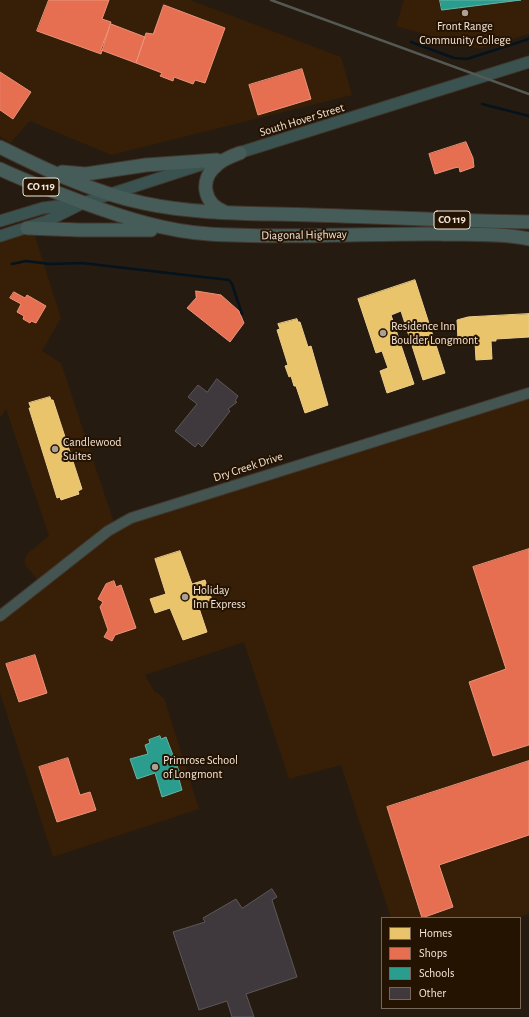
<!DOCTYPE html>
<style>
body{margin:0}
#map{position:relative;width:529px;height:1017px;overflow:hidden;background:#261b10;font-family:"Alegreya Sans",sans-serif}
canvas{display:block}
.legend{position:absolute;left:381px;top:917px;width:140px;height:92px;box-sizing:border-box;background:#251301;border:1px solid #786758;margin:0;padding:5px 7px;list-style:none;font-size:12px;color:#f4e6da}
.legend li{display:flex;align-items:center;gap:8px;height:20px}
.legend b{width:20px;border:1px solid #786758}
</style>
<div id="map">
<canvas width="529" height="1017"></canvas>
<ul class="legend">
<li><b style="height:11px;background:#e9c46a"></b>Homes</li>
<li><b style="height:11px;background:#e76f51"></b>Shops</li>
<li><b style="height:11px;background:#2a9d8f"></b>Schools</li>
<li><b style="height:11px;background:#3f393e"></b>Other</li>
</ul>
</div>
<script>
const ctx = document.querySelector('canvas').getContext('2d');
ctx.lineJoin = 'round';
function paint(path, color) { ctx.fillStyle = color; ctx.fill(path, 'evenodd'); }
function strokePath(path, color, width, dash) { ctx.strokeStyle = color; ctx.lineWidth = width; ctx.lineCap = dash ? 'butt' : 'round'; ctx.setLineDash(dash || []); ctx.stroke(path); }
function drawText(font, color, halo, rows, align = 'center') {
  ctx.font = font + ' "Alegreya Sans",sans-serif'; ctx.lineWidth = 4; ctx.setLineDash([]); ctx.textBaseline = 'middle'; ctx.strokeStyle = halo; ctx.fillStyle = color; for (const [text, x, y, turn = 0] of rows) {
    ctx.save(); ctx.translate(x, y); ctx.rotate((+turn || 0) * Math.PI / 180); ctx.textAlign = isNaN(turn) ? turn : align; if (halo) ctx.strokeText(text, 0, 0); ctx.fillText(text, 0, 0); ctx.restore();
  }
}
paint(new Path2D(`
 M0,0H190L341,57L352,95L111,155L30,121L10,143L0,136Z
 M404,0H529V34L479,49L396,26Z
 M32,227L61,318L42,351L61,363L115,526L529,393V914L516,918H391L341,765L289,779L244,642L145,675L154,691L164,698L199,809L53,857L0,693V616L41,584L26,566L24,560L27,554L49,536L6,409L0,418V236Z`), '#361f06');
const homes = new Path2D(`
 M415,280L445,373L423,380L401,311L391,315L414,384L387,393L380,371L388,368L382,351L376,353L358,299Z
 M529,314V337L496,339V341H491L492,359L476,360L475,342L458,340L457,320L468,317Z
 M297,319L298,322H300L308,347L311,346L328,405L305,413L296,386H294L291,376L289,377L285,366L288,365L277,330L280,329L278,324Z
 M50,397L51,400H53L82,489L78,491L79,494L61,500L60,497L57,498L29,408H31L29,403Z
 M180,551L192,584L205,580L212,600L198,605L207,632L183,640L170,608L155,613L150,599L166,594L155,559Z`);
paint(homes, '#e9c46a');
strokePath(homes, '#ecce8c', 1);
const shops = new Path2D(`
 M49,0H109L102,19L111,22L101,54L37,31Z
 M164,5L225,28L205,83L195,80L193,84L174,77L173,81L160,76L162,73L136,63L146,33L153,34Z
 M111,24L145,37L136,63L101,50Z
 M302,69L311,99L258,115L249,85Z
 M0,72L31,92L13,119L0,110Z
 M466,142L473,158L474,167L460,172L459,167L454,168L435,174L429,154Z
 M196,291L221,295L239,311L244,323L230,342L187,308L196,298Z
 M14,292L25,298L27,295L46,306L36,323L31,321L30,323L23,319L24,316L17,312L21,304L10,298Z
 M529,549V745L493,756L469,682L506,669L473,567Z
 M114,581L116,587L121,585L136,628L115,635L112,641L104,637L108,630L100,607L103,602L98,599L106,584Z
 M35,655L47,693L19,702L6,664Z
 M68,758L80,795L90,792L96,810L57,822L39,767Z
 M529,761V835L439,865L453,907L422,918L387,807Z`);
paint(shops, '#e76f51');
strokePath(shops, '#eb937a', 1);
const schools = new Path2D(`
 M440,0H521L442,10Z
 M160,736L161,739L166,737L179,771L177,772L182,790L162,797L155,773L137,779L130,759L148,754L145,745L150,743L149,740Z`);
paint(schools, '#2a9d8f');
strokePath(schools, '#67b3a6', 1);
strokePath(new Path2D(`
 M411,42L454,58L467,59L529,39
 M482,104L529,116
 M12,264L26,261L50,264L82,263L229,280L232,284L242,314`), '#04131d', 2.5);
const building = new Path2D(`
 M217,379L238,396L235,401L237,402L228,409L230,411L202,447L198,443L195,447L175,431L197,404L188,397L198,385L207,392Z
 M272,889L277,897L272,900L297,977L246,994L254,1017H232L227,1001L199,1010L173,932L205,922L203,918L236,899L242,908Z`);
paint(building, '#3f393e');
strokePath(building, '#5c5859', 1);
const tertiary = new Path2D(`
 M0,616L108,531L131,518L529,393`);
const secondary = new Path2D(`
 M232,155L529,62
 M0,221L43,208L75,204
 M0,236L47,221L83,203L203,164`);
const trunk = new Path2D(`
 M0,147C46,170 92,192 143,203C199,215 255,213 312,215C384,217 457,221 529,222
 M0,169C27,182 56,192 84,203C125,218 165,231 209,234C286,239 362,233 439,234C469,235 500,233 529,239
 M62,172L86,174L146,165L217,160
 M225,212C203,204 199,179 217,165C223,159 232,156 240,153
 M27,228L80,230H151`);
strokePath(tertiary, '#41372e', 12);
strokePath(secondary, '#41372e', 13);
strokePath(trunk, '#41372e', 15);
strokePath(tertiary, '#435451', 10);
strokePath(secondary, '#3a5351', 11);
strokePath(trunk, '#465c59', 13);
strokePath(new Path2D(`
 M271,0L529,94`), '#545954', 2.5);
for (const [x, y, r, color] of [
 [465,13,4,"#ac9f93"],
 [383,333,4,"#ac9f93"],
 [55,449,4,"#ac9f93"],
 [185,597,4,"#ac9f93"],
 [155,767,4,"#ac9f93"]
]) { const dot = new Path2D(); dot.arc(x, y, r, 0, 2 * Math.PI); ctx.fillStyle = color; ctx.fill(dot); strokePath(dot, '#251301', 1.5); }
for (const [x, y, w] of [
 [41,187,36],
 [452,220,36]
]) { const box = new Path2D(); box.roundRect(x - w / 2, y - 9, w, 18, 3); ctx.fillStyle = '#251301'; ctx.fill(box); strokePath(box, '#f4e6da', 1); }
drawText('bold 11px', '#f4e6da', null, [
 ["CO 119",41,187],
 ["CO 119",452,220]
]);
drawText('12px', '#f4e6da', '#251301', [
 ["Front Range",465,26,"center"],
 ["Community College",465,40,"center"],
 ["Residence Inn",391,326],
 ["Boulder Longmont",391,340],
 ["Candlewood",63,442],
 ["Suites",63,456],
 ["Holiday",193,590],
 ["Inn Express",193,604],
 ["Primrose School",163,760],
 ["of Longmont",163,774]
], 'left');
drawText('12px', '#f4e6da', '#251301', [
 ["South Hover Street",302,120,-17],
 ["Diagonal Highway",304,235,-1],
 ["Dry Creek Drive",248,467,-18]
]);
</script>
